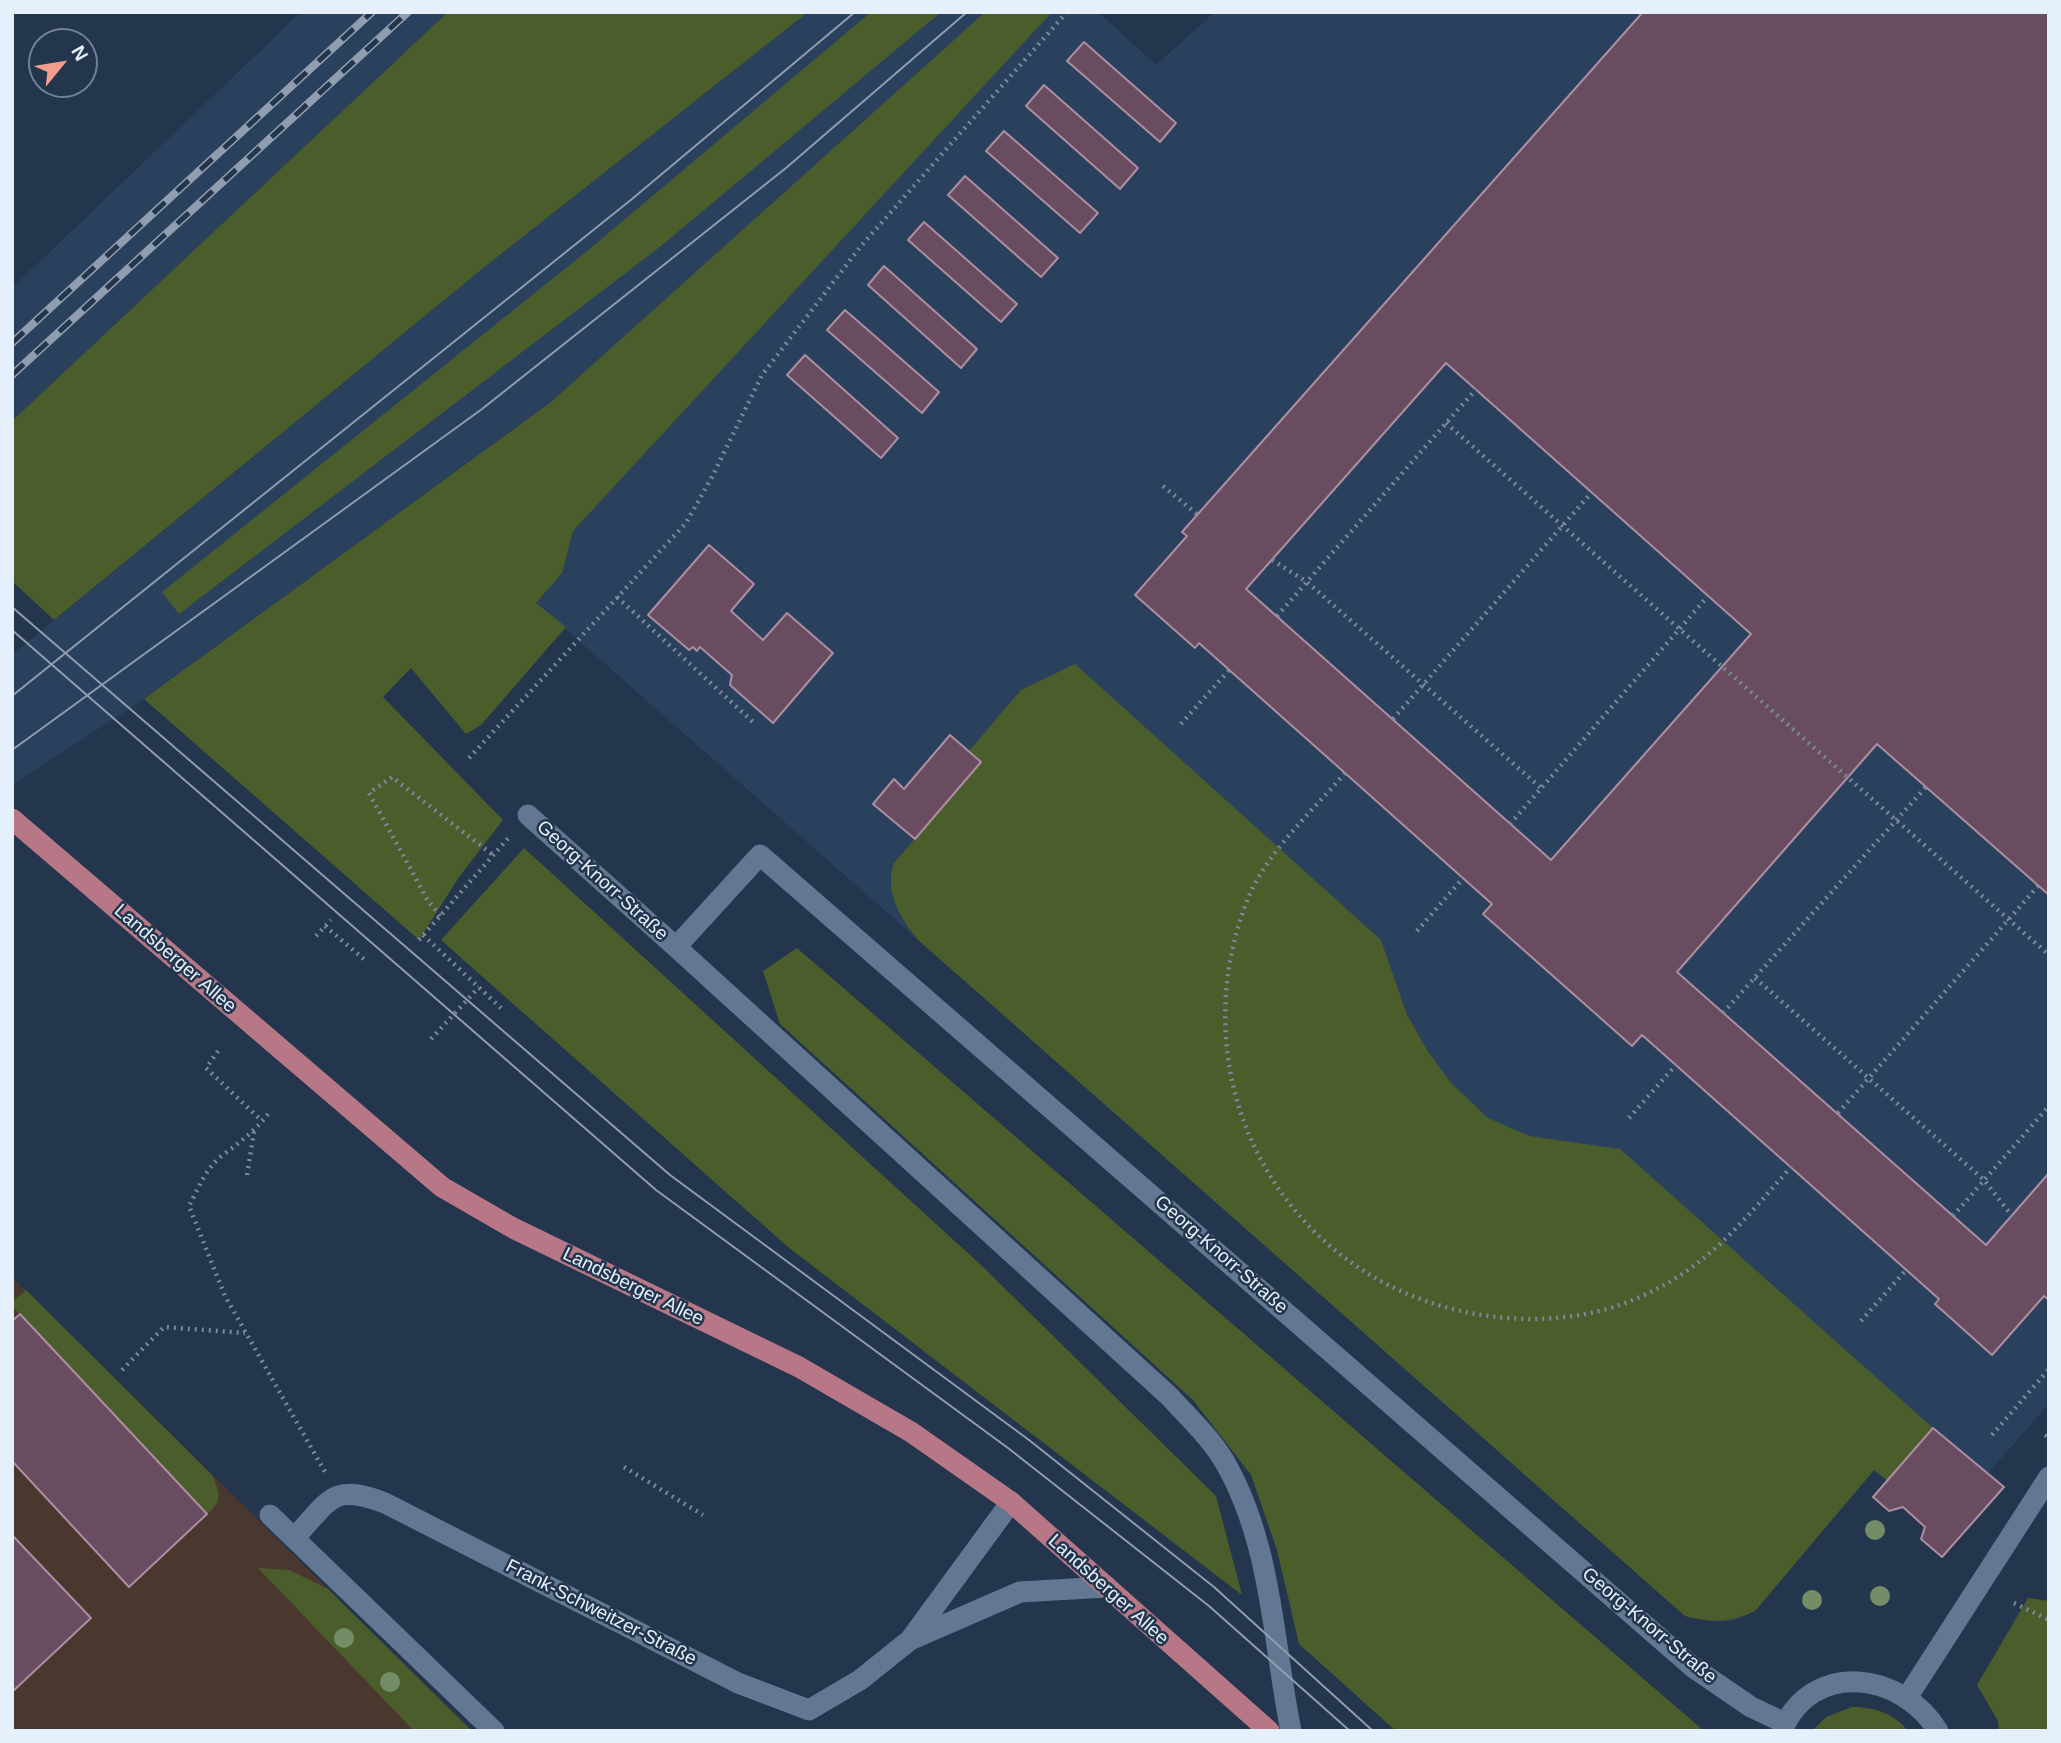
<!DOCTYPE html>
<meta charset="utf-8">
<style>
body{margin:0}
#map{position:relative;width:2061px;height:1743px;overflow:hidden;background:#23364d;font-family:Helvetica,sans-serif}
canvas{display:block}
.frame{position:absolute;inset:0;border:14px solid #e6f0fc;pointer-events:none}
.north{position:absolute;left:28px;top:28px;width:70px;height:70px;box-sizing:border-box;background:#23364d;border:2px solid #718093;border-radius:50%;rotate:60deg;font-size:19px;font-weight:700;line-height:28px;text-align:center;color:#e6f0fc}
.north::after{content:'';display:block;margin:auto;width:24px;height:32px;background:#f49d8d;clip-path:polygon(50% 0,100% 100%,50% 72%,0 100%)}
</style>
<div id="map">
<canvas width="2061" height="1743"></canvas>
<div class="frame"></div>
<div class="north">N</div>
</div>
<script>
const ctx = document.querySelector('canvas').getContext('2d');
ctx.lineJoin = 'round';
function paint(path, color) { ctx.fillStyle = color; ctx.fill(path, 'evenodd'); }
function strokePath(path, color, width, dash) { ctx.strokeStyle = color; ctx.lineWidth = width; ctx.lineCap = dash ? 'butt' : 'round'; ctx.setLineDash(dash || []); ctx.stroke(path); }
function drawText(font, color, halo, rows, align = 'center') {
  ctx.font = font + ' Helvetica,sans-serif'; ctx.lineWidth = 5; ctx.setLineDash([]); ctx.textBaseline = 'middle'; ctx.strokeStyle = halo; ctx.fillStyle = color; for (const [text, x, y, turn = 0] of rows) {
    ctx.save(); ctx.translate(x, y); ctx.rotate((+turn || 0) * Math.PI / 180); ctx.textAlign = isNaN(turn) ? turn : align; if (halo) ctx.strokeText(text, 0, 0); ctx.fillText(text, 0, 0); ctx.restore();
  }
}
paint(new Path2D(`
 M12,1277L328,1589L465,1731H12Z`), '#4a382f');
paint(new Path2D(`
 M301,12H448L12,421V288Z
 M808,12H985L551,402L144,699L12,785V655L482,269Z
 M1052,12H1098L1156,65L1215,12H2049V1404L1988,1473L2004,1487L1942,1557L1921,1539L1925,1526L1903,1507L1889,1511L1873,1497L1887,1481L1874,1470L1755,1611L1736,1620L1718,1622L1685,1616L536,603L562,573L573,531Z`), '#2a415d');
paint(new Path2D(`
 M448,12H808L482,269L54,620L12,581V421Z
 M871,12H941L661,246L179,614L162,592L586,252Z
 M985,12H1052L573,531L562,573L536,603L566,627L481,725L466,734L411,668L383,697L503,820L459,877L419,940L144,699L551,402Z
 M1075,664L1381,940L1407,1015L1427,1050L1451,1083L1488,1118L1529,1136L1620,1149L1933,1428L1888,1481L1874,1470L1755,1611C1730,1623 1711,1623 1685,1616L917,939C900,917 884,891 894,863L981,762L969,751L1021,690Z
 M524,848L981,1265L1216,1496L1242,1595L788,1247L441,940Z
 M797,948L1704,1731H1396L1299,1644L1277,1550L1251,1475L1193,1400L780,1024L763,971Z
 M26,1290L212,1475C220,1493 223,1500 207,1514L12,1306V1302Z
 M258,1568L289,1570L328,1589L472,1731H414Z
 M2028,1598L2049,1601V1731H1999L1998,1721L1977,1685Z
 M1852,1707C1874,1707 1894,1713 1908,1731H1812L1826,1717Z`), '#4c5d2c');
const building = new Path2D(`
 M1643,12H2049V895L1877,744L1677,972L1986,1245L2049,1173V1300L2044,1296L1992,1355L1935,1304L1939,1299L1642,1035L1632,1046L1483,914L1492,904L1199,643L1195,648L1135,595L1187,536L1182,532ZM1446,363L1751,634L1551,860L1246,589Z
 M1084,42L1176,123L1160,142L1067,61Z
 M1044,85L1138,168L1120,189L1026,106Z
 M1004,131L1098,213L1080,233L986,151Z
 M965,176L1058,258L1041,277L948,195Z
 M924,222L1017,304L1001,322L908,240Z
 M884,266L977,349L961,368L868,285Z
 M845,310L939,392L922,413L827,330Z
 M805,355L898,438L881,458L787,375Z
 M709,545L754,584L731,611L763,640L787,613L833,653L773,723L730,685L732,675L700,647L697,651L693,647L689,650L648,615Z
 M950,735L981,762L915,839L873,804L894,779L904,789Z
 M20,1314L207,1514L129,1587L12,1461V1321Z
 M1933,1428L2004,1487L1942,1557L1921,1539L1925,1527L1903,1507L1889,1511L1873,1497Z
 M12,1535L91,1618L12,1692Z`);
paint(building, '#694c5f');
strokePath(building, '#ad8da2', 2);
strokePath(new Path2D(`
 M1446,423L2049,955
 M1163,486L1198,515
 M1272,560L1307,582L1541,788
 M617,597L753,722
 M1277,616L1476,389
 M1393,719L1592,492
 M1181,724L1229,670
 M469,758L686,523L713,475L762,375L861,246L1067,12
 M1345,773C1310,814 1263,855 1245,906C1177,1092 1291,1290 1489,1316C1539,1323 1595,1318 1642,1296C1708,1267 1744,1220 1791,1167
 M1510,824L1708,596
 M440,916L427,899L369,793L392,777L493,855
 M325,926L366,961
 M1417,931L1463,878
 M423,935L503,1010
 M316,936L331,920
 M419,940L510,836
 M1755,978L1984,1180L2012,1216
 M1723,1013L1926,787
 M431,1039L479,987
 M218,1051L206,1068L262,1121
 M1838,1113L2038,886
 M268,1114C255,1131 240,1142 223,1155C207,1166 198,1189 189,1206L225,1296L325,1472
 M1629,1118L1676,1065
 M247,1175L254,1132
 M1953,1216L2049,1106
 M1861,1321L1907,1269
 M122,1370L164,1327L245,1333
 M1992,1435L2049,1369
 M2045,1435L2049,1438
 M624,1467L703,1515
 M2014,1603L2049,1620`), '#7a899b', 4.5, [2, 5]);
strokePath(new Path2D(`
 M528,815L676,947`), '#627892', 21);
strokePath(new Path2D(`
 M270,1515L494,1731
 M294,1538C330,1501 331,1482 385,1503L738,1683L809,1710L860,1680L910,1640L1011,1502
 M912,1639L1020,1592L1107,1587
 M1908,1696L2049,1477
 M1291,1731C1273,1642 1272,1547 1227,1466C1213,1440 1189,1418 1169,1396L676,947L760,855L1694,1668L1751,1707L1785,1723
 M1782,1731C1812,1659 1902,1672 1938,1731`), '#627892', 21);
strokePath(new Path2D(`
 M12,819L442,1187L513,1228L799,1367L911,1432L1011,1502L1269,1731`), '#b87786', 21);
strokePath(new Path2D(`
 M12,607L670,1175L1029,1440L1214,1587L1373,1731
 M12,630L656,1190L1008,1448L1209,1606L1350,1731
 M12,696L632,199L855,12
 M12,750L482,409L786,168L967,12`), '#8f9dae', 2);
const rail = new Path2D(`
 M12,343L372,12
 M12,375L408,12`);
strokePath(rail, '#8f9dae', 8);
strokePath(rail, '#23364d', 5, [16]);
ctx.fillStyle = '#738d69';
for (const [x, y] of [
 [1875,1530],
 [1880,1596],
 [1812,1600],
 [344,1638],
 [390,1682]
]) { ctx.beginPath(); ctx.arc(x, y, 10, 0, 2 * Math.PI); ctx.fill(); }
drawText('19px', '#e6f0fc', '#23364d', [
 ["Georg-Knorr-Straße",602,881,42],
 ["Landsberger Allee",175,959,41],
 ["Georg-Knorr-Straße",1221,1255,41],
 ["Landsberger Allee",633,1287,26],
 ["Landsberger Allee",1108,1590,42],
 ["Frank-Schweitzer-Straße",601,1613,27],
 ["Georg-Knorr-Straße",1649,1626,40]
]);
</script>
